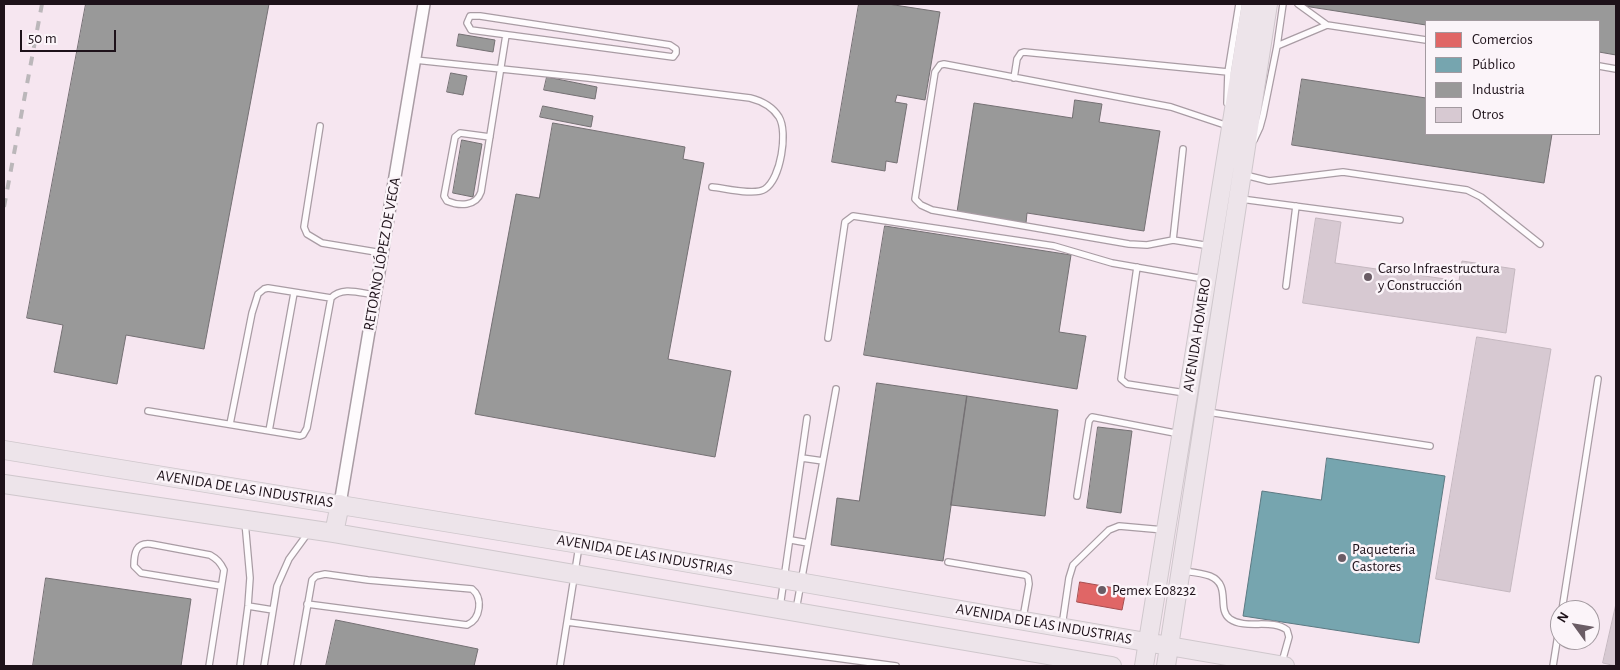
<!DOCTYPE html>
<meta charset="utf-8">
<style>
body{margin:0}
#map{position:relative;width:1620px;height:670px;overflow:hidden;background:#f6e6f0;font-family:"Alegreya Sans",sans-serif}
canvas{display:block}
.frame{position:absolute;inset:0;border:5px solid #1e121a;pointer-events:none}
.legend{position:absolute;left:1425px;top:20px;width:175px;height:115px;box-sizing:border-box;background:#fbf4f9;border:1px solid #a39aa0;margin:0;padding:6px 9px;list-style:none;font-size:15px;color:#1e121a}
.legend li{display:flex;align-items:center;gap:10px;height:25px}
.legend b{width:25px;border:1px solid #a39aa0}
.north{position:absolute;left:1550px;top:600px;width:50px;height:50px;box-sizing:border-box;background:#fbf4f9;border:1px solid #a39aa0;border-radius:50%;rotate:302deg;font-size:14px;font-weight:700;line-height:20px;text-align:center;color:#1e121a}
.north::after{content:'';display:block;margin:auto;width:18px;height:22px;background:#6a5c65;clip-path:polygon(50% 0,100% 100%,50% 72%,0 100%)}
.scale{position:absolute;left:20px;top:30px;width:96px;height:22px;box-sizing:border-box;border:2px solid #1e121a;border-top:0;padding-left:6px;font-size:15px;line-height:18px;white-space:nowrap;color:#1e121a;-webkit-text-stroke:4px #fbf4f9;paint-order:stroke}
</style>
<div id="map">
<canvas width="1620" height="670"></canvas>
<div class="frame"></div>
<ul class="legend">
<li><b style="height:14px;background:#e06666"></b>Comercios</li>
<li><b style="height:14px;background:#76a5af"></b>Público</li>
<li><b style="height:14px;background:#999"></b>Industria</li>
<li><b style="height:14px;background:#d7c9d2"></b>Otros</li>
</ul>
<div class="north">N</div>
<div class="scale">50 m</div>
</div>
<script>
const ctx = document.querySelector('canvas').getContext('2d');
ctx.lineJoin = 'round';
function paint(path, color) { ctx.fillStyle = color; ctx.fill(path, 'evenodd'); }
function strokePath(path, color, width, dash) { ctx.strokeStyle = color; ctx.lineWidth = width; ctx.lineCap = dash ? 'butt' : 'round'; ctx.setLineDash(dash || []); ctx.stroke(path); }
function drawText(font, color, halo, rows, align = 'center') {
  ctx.font = font + ' "Alegreya Sans",sans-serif'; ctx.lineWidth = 5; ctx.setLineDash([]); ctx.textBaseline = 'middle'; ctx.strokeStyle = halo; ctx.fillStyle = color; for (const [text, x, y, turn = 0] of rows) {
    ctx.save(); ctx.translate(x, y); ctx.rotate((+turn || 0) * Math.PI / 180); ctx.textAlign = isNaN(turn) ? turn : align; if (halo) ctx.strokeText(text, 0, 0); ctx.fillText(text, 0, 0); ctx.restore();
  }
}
const shops = new Path2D(`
 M1080,582L1126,590L1122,610L1077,602Z`);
paint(shops, '#e06666');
strokePath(shops, '#a64d4f', 1);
const public = new Path2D(`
 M1327,458L1445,476L1419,643L1243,616L1262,491L1321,500Z`);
paint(public, '#76a5af');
strokePath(public, '#5c7982', 1);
const industry = new Path2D(`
 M86,4H269L204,349L126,335L117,384L54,372L63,325L27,318Z
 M859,4H888L940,12L925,100L897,95L895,102L907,104L897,163L886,161L885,171L832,162Z
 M1305,4H1616V55L1599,52V21H1426V25L1304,6Z
 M459,34L495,40L493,52L457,46Z
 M451,73L467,76L463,95L447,92Z
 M547,77L597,87L595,99L544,90Z
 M1302,79L1426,98V134H1552L1544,183L1292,145Z
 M1075,100L1102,104L1099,122L1160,131L1144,231L1027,213L1026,223L957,212L974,103L1072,118Z
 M543,106L593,116L591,127L540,117Z
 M553,123L685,147L683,159L704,163L668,359L731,371L715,457L475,414L516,194L539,198Z
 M462,140L482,144L473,197L453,193Z
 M885,226L1071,255L1059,332L1086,336L1077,389L864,355Z
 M877,383L967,396L943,561L831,545L837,498L859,501Z
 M967,396L1058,410L1045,516L951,505Z
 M1098,427L1132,431L1121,513L1087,508Z
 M46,578L191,599L181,666H33Z
 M336,620L478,649L474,666H326Z`);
paint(industry, '#999');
strokePath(industry, '#747073', 1);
const building = new Path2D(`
 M1316,218L1341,222L1335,263L1459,281L1462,261L1515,269L1506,333L1303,303Z
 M1477,337L1551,349L1510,592L1436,579Z
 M1616,604V666L1603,663Z`);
paint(building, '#d7c9d2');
strokePath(building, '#c4b7bf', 1);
const service = new Path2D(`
 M1298,4L1327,25L1426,40
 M470,16H480L670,45L676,49V53L673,57L471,30L467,23Z
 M1277,46L1327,25
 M415,60L588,78L750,98C762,101 772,106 779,117C788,132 781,178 765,189C755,196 724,188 712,187
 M1599,66L1616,69
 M1014,78L1017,59L1021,53L1024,52L1228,72
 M1227,103L1228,72L1239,4
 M320,126L304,227L307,234L322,243L382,253
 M490,137L460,133L455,137L444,196L447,201C459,206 476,207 481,192L506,35
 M1254,140L1260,127L1263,116L1277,46L1283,4
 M1245,175L1269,181L1343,172L1467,190L1481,197L1540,244
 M1241,199L1400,220
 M1173,240L1183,149
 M1210,246L1173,240L1147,245L1129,244L932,210L921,205L915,199L935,72L940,65L944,64L1171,107L1228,126
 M1137,267L1121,379L1127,384L1185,393
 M1286,286L1296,206
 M828,338L845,222L853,216L1054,246L1112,263L1204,279
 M148,411L300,436L303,435L307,428L331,298C342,286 360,293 375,295
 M1208,412L1430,446
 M230,424L252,313L258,294L264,289L268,288L331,298
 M269,431L294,293
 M802,458L823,461
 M1077,496L1089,421L1092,417L1180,434
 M791,540L808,543
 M948,562L1025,575L1028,577L1029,584L1023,618
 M1183,571C1191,572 1202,573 1210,576C1232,585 1216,609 1230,619C1246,630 1272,618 1287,630L1289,637L1282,662
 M248,606L273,610
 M780,607L807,418
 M796,610L836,389
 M1562,610L1598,379
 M567,622L896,666
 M1062,626L1069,578L1073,565L1109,530L1119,526L1164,530
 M209,666L224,570C220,562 217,559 210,555L151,544C136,542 134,553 134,566L141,573L221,586
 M240,666L248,606L250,578L245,522
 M264,666L277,586L289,559L308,533
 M297,666L312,580L316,576L325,574L368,580L472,589C483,598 481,619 467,625L307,604
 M560,666L579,546
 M1553,666L1560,622`);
const minor = new Path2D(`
 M340,504L424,4`);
const primary = new Path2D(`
 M4,450L579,544L1285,666
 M4,484L334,533L1112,666
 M334,533L340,504
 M1144,666L1251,4
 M1166,666L1268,4`);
strokePath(service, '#a99ca4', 8);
strokePath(minor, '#a99ca4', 14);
strokePath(primary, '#cfc7cc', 20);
strokePath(service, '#fefbfd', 5.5);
strokePath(minor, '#fefbfd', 11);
strokePath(primary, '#ede4ea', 18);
strokePath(new Path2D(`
 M4,207L42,4`), '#bbb7ba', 4, [9, 9]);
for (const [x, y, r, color] of [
 [1368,277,5,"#6a5c65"],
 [1342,558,5,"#6a5c65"],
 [1102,590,5,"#6a5c65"]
]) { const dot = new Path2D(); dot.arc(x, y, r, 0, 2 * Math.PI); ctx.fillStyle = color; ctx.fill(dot); strokePath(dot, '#fbf4f9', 2); }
drawText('15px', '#1e121a', '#fbf4f9', [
 ["RETORNO LÓPEZ DE VEGA",382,254,-80],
 ["AVENIDA HOMERO",1197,335,-81],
 ["AVENIDA DE LAS INDUSTRIAS",245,489,9],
 ["AVENIDA DE LAS INDUSTRIAS",645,555,10],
 ["AVENIDA DE LAS INDUSTRIAS",1044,624,10]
]);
drawText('15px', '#1e121a', '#fbf4f9', [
 ["Carso Infraestructura",1378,268],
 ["y Construcción",1378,285],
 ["Paqueteria",1352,549],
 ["Castores",1352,566],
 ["Pemex E08232",1112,590]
], 'left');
</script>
